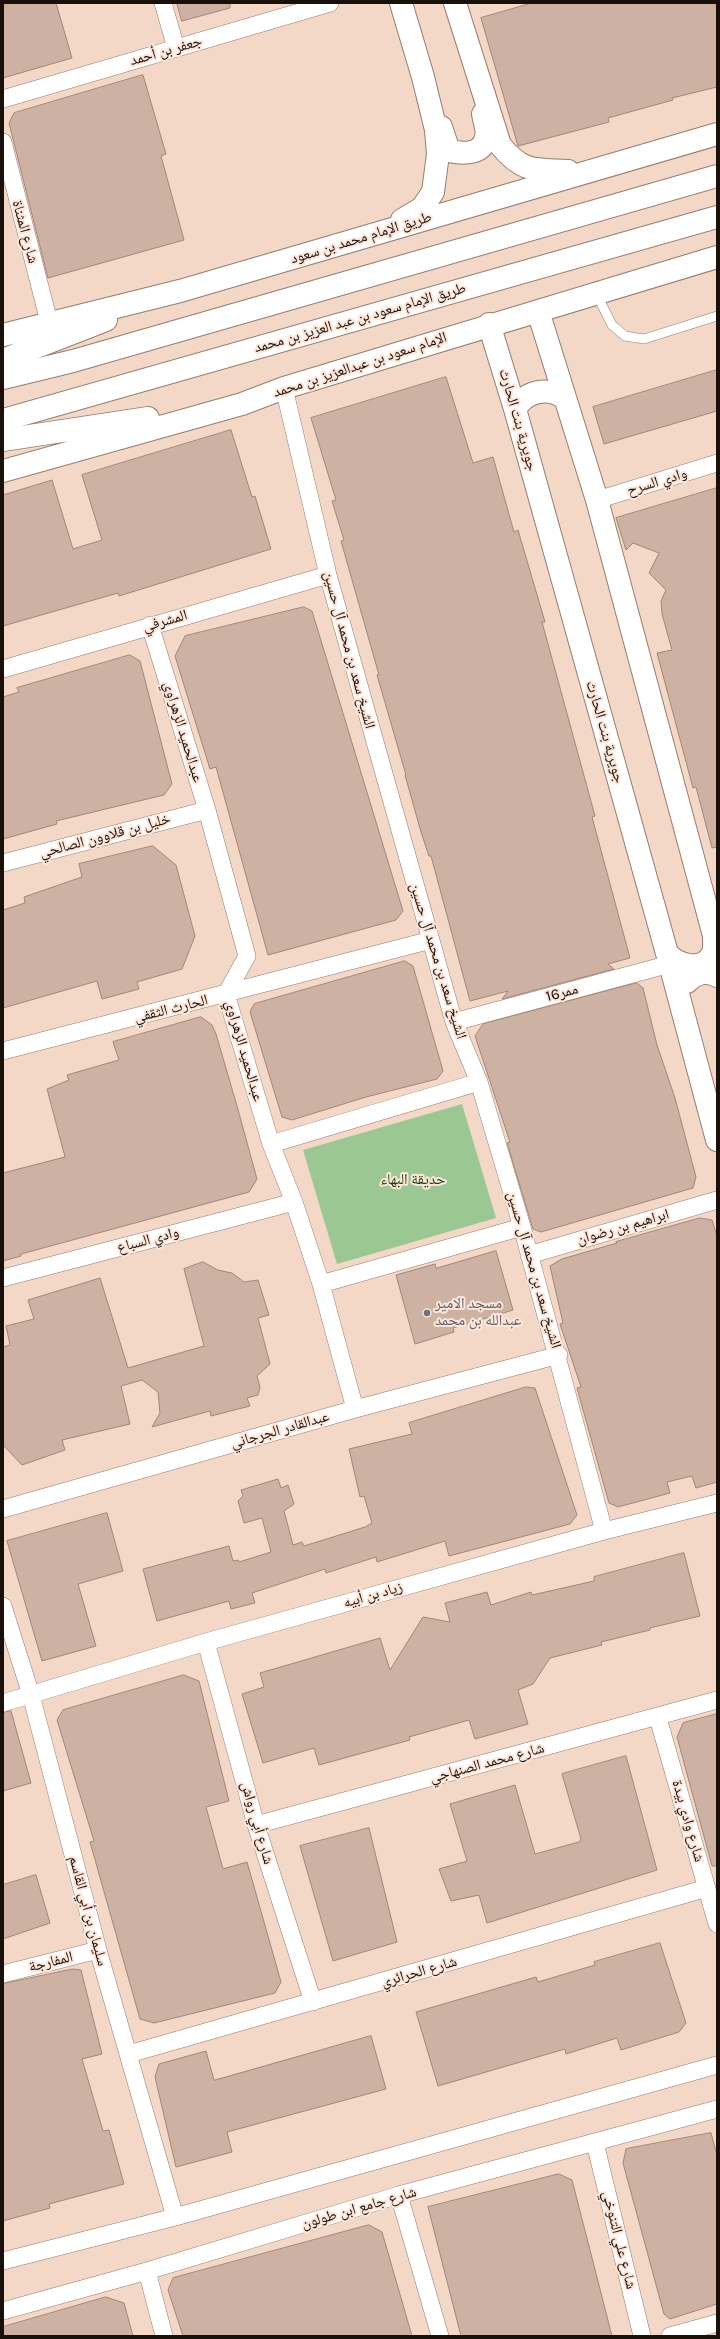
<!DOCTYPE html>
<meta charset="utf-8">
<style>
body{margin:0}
#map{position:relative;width:720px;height:2339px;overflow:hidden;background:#f4d8c7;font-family:Karla,sans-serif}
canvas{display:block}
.frame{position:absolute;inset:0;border:4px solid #19100a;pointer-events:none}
</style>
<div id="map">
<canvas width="720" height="2339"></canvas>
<div class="frame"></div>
</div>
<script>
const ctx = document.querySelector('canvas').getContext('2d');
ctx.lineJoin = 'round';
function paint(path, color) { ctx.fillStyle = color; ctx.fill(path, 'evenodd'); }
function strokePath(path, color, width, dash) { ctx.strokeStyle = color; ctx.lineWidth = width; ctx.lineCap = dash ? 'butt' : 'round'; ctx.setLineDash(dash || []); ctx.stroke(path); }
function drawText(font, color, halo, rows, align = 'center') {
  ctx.font = font + ' Karla,"Noto Naskh Arabic",sans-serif'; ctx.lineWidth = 4; ctx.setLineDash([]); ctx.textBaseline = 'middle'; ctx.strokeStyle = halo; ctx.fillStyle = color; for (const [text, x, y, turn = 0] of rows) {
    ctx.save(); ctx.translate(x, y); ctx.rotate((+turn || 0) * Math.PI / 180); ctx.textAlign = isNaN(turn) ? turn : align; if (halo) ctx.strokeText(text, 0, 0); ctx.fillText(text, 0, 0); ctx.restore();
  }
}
paint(new Path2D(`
 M462,1104L496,1218L337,1264L303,1150Z`), '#9bc793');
const building = new Path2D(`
 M3,3H56L72,58L3,78Z
 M177,3H230V8L182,21Z
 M532,3H717V87L672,98L673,100L608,118L609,122L518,146L481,18Z
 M143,75L166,154L161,156L184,240L48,278L9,123L14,113Z
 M717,370V411L604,444L593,407Z
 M446,377L473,463L493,457L514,532L518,530L545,622H542L595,816L592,817L630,958L608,964L614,969L502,999L508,991L470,1001L431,856H429L421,832L405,775H406L377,675H379L341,541L344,540L332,501L336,500L311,418Z
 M231,430L252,497L255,496L271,549L119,596L118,593L3,626V495L52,480L73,549L102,540L82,475Z
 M717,488V847L712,848L696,787L693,788L657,653L672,650L662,614L661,601L666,590L649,573L659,553L633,543L626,550L616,518Z
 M304,607L312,611L403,911L396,920L268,955L216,767L210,769L175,656L185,636Z
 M130,655L140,661L172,784L164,795L56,821L57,824L3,839V697L19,692L17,688Z
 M153,846L176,865L195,936L182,969L137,982L139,989L102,999L97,981L3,1008V910L25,903L24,897L82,877L79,864Z
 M405,961L413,966L443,1071L437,1079L366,1097L292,1120L282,1117L250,1012L254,1004Z
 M637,983L643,988L657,1045L675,1098L696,1177L693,1188L541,1232L533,1229L507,1143L510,1142L475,1036L483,1024Z
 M201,1017L212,1025L216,1034L237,1106L257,1179L249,1192L21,1254V1256L3,1261V1173L65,1157L47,1089L69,1080L67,1075L119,1060L113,1042Z
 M700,1218L712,1220L717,1236V1482L696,1488L692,1476L667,1482L670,1493L618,1507L609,1503L577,1388L581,1387L560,1324L563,1323L550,1266L562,1259L617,1243L616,1242Z
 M496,1251L513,1310L453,1328L454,1332L415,1344L396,1275L435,1264L436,1268Z
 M203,1262L218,1270L232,1273L244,1282L258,1280L269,1315L258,1318L270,1364L257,1376L260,1387L258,1395L247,1398L250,1406L211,1416L210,1411L152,1427L160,1413L158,1392L142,1380L121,1386L130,1424L62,1440L65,1450L22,1465L3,1445V1347L10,1345L6,1326L34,1319L28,1300L100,1278L128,1368L204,1346L184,1269Z
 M526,1387L535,1388L577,1515L570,1524L449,1556L445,1541L377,1562L376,1557L326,1573L325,1569L252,1593L255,1603L231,1609L229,1601L157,1621L143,1569L229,1546L233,1561L238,1560L239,1562L271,1552L262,1518L244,1523L238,1501L243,1496L241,1490L278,1479L281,1488L288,1485L294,1504L284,1511L293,1545L302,1542L304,1546L365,1527L372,1523L364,1496L360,1497L349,1449L412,1434L409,1423Z
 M107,1513L123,1571L78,1584L96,1646L42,1661L7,1541Z
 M684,1553L700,1616L650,1628V1630L601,1642L602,1645L550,1658L533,1684L518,1690L528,1724L475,1739L469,1720L409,1737L410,1740L319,1765L314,1748L263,1763L242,1694L264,1687L260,1673L380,1638L390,1670L423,1617L450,1622L445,1603L487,1592L491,1605L531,1592L532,1595L594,1581V1577Z
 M184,1675L199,1681L229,1801L206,1807L223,1869L247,1862L281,1982L275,1993L154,2023L140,2019L90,1842L94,1841L57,1720L63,1710Z
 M11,1711L31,1783L3,1791V1713Z
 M717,1714V1866H712L677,1737L683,1723Z
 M626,1756L657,1870L487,1923L479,1895L451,1901L439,1869L467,1861L450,1804L515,1785L535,1854L579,1842L581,1839L562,1774Z
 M369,1828L397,1942L333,1961L300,1846Z
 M36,1875L50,1923L3,1939V1885Z
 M660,1943L686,2023L679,2032L621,2050L617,2038L566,2054L565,2049L438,2086L416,2012L536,1977L538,1982L595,1965L594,1962Z
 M73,1969L81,1970L102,2054L82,2059L103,2131L109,2130L124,2184L49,2204L50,2208L3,2221V1984Z
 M371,2036L386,2089L227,2132L232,2152L176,2167L155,2077L159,2064L206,2051L214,2080Z
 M711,2133L717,2155V2304L670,2319L664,2314L623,2163L626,2149Z
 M559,2174L572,2180L612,2336H461L428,2207Z
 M369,2225L382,2232L412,2336H183L168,2290L173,2278Z
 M106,2297L124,2303L133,2336H3V2327Z`);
paint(building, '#cdb1a2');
strokePath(building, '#a08677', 1);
const lane = new Path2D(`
 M596,293L612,325L625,336L644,339L717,316`);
const street = new Path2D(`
 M163,3L176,48
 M3,99L330,3
 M3,142L49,322
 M284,388L328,575L454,1022L479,1082L522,1227L604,1531
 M597,500L717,463
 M150,625L207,810L247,956L226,994L271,1144L294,1202L321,1284L355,1409
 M3,669L328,575
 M3,863L207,810
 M454,1022L670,964
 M3,1051L431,940
 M271,1144L479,1082
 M529,1255L717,1200
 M3,1278L294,1202
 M321,1284L522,1227
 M3,1509L355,1409L559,1355
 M3,1606L31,1695L98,1950L175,2217
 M206,1642L256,1825L313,2002
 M3,1703L206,1642L604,1531L717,1503
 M658,1718L717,1924
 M256,1825L717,1700
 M3,1974L98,1950
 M129,2054L707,1888
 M595,2143L642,2336
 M399,2195L440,2336
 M3,2261L175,2217L717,2065
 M147,2271L164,2336
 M3,2311L147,2271L399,2195L717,2109
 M670,2336L717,2323`);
const secondary = new Path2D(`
 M401,3L423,77L436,130L438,154L433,192L422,208L402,220
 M455,3L500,145C523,173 534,169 568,171
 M441,127L449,151C463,154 483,155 486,137C488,130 484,121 483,114
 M538,311L597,500L717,947
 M489,324L515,409L670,964L717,1140
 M3,335L180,291L717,134
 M3,360L106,320
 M515,409C526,391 547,386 565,398
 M3,440L148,418
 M3,471L242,404L284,388L717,257
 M667,953C677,965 701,972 711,956C715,951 714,944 714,937
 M687,982C695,973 707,970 717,976`);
const primary = new Path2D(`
 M3,378L73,361L717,176
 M3,420L717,217`);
strokePath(lane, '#967c6e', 10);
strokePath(street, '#967c6e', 18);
strokePath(secondary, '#967c6e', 24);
strokePath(primary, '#967c6e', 24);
strokePath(lane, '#fff', 9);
strokePath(street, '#fff', 17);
strokePath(secondary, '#fff', 22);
strokePath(primary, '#fff', 22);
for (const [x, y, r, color] of [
 [427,1313,4,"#6b7280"]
]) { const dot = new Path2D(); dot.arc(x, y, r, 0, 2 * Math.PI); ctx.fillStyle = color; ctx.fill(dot); strokePath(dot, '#fde6d9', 1.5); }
drawText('15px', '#19100a', '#fde6d9', [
 ["جعفر بن أحمد",166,51,-16],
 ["شارع المثناة",25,232,75],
 ["طريق الإمام محمد بن سعود",361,238,-17],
 ["طريق الإمام سعود بن عبد العزيز بن محمد",360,318,-16],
 ["الإمام سعود بن عبدالعزيز بن محمد",360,365,-18],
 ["جويرية بنت الحارث",518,420,74],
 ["وادي السرح",657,482,-17],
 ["المشرفي",165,621,-16],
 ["الشيخ سعد بن محمد آل حسين",349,650,75],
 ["عبدالحميد الزهراوي",183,732,73],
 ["جويرية بنت الحارث",605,732,74],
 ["خليل بن قلاوون الصالحي",105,836,-15],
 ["الشيخ سعد بن محمد آل حسين",438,961,73],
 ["ممر16",562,993,-15],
 ["الحارث الثقفي",171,1009,-14],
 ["عبدالحميد الزهراوي",244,1051,74],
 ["ابراهيم بن رضوان",623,1227,-16],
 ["وادي السباع",148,1240,-15],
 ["الشيخ سعد بن محمد آل حسين",534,1270,74],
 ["عبدالقادر الجرجاني",280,1430,-16],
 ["زياد بن أبيه",373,1595,-16],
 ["شارع محمد الصنهاجي",487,1763,-15],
 ["شارع وادي بيدة",688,1821,74],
 ["شارع أبي رواش",257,1823,74],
 ["سليمان بن أبي القاسم",88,1911,75],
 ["المفارجة",51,1962,-14],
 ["شارع الحرائري",419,1972,-16],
 ["شارع جامع ابن طولون",359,2208,-16],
 ["شارع علي التنوخي",619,2240,76]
]);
drawText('15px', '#174210', '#fde6d9', [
 ["حديقة البهاء",413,1180]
]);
drawText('15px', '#5b616d', '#fde6d9', [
 ["مسجد الامير",435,1304],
 ["عبدالله بن محمد",435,1321]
], 'left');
</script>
